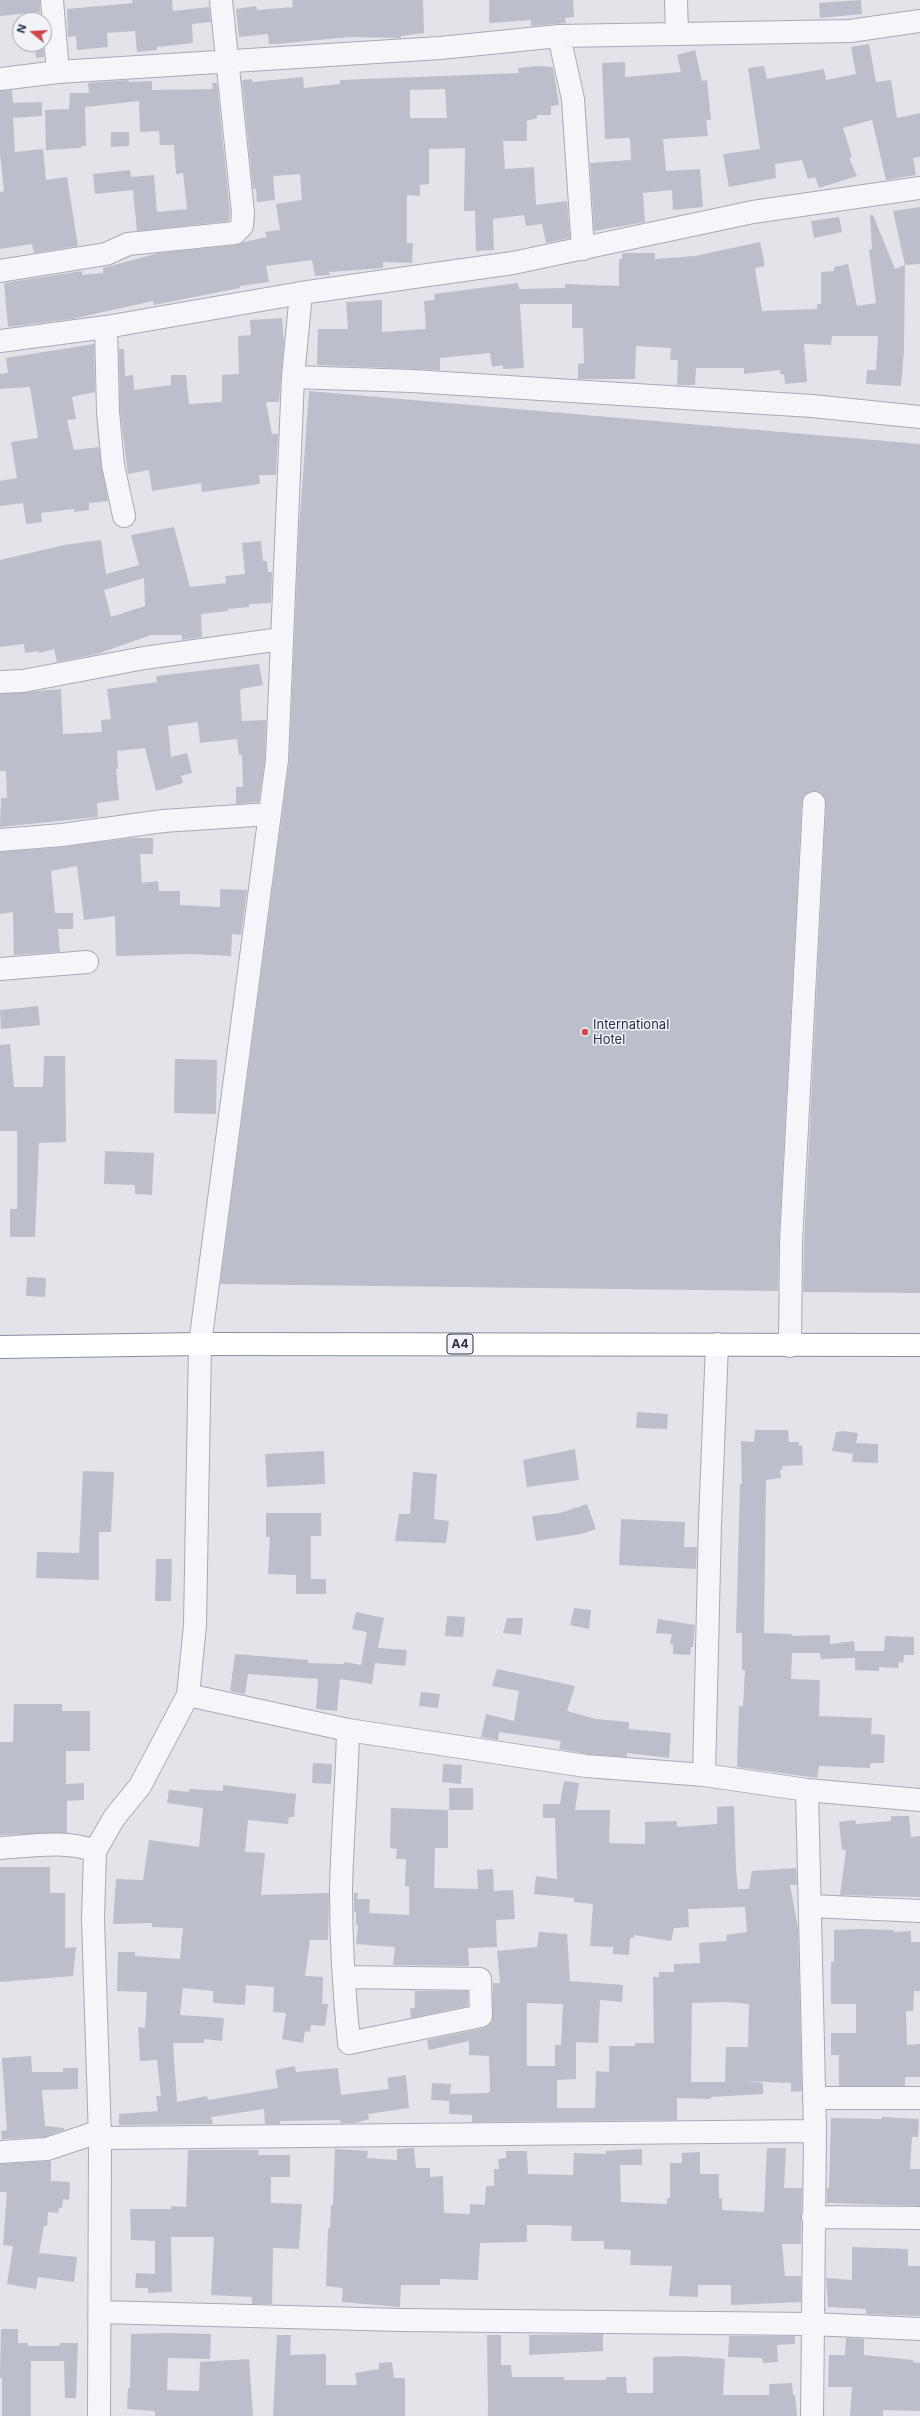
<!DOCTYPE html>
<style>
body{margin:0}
#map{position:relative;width:920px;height:2416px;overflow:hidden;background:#e2e4ea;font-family:Inter,sans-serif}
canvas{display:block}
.north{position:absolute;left:12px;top:12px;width:40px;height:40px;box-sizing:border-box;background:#f2f3f8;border:1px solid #a2a5af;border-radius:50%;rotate:288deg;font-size:11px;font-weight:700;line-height:16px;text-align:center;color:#2a3042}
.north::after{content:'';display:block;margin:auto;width:14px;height:18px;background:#cf474a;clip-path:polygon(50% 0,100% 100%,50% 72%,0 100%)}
</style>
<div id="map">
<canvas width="920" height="2416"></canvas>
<div class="north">N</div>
</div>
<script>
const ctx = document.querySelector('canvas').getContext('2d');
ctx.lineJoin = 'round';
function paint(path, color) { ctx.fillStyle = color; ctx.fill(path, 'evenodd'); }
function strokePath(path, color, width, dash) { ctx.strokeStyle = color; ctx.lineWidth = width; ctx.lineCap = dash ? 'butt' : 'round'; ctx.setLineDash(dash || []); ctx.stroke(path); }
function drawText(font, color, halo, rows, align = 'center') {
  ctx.font = font + ' Inter,sans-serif'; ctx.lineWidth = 3; ctx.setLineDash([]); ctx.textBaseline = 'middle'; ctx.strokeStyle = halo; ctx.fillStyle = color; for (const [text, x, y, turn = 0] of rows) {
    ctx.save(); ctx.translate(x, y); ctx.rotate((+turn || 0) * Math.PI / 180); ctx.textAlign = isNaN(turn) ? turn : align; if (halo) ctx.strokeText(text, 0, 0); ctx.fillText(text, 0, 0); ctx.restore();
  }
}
paint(new Path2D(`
 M0,0H40V12L0,16Z
 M132,0H172L173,11L209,7L211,22L192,24L193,43L157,47V50L137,52L135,31L107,33L108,47L77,50L76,36L68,37L67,9L133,3Z
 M292,0H423L424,33L401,36V38L349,37L277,44H269L268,34L239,37L236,9L256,6L257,10L293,7Z
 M489,0H573L574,17L565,18L566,23L531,26V20L489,23Z
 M861,0L862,14L820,18L819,3Z
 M43,44L44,57L36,58L35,45Z
 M869,44L876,82L891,80L897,118L920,113V157L913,158L916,175L886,180L872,120L843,128L852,157L849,158L857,176L819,188L815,177L808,179L802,160L775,164L776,178L729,187L723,154L760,149L748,68L764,66L767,79L824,69L826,80L856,74L851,47Z
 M695,50L702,81L707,80L711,120H706L708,136L663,139L666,171L700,169L703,207L673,210L672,190L643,193L645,222L594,231L590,163L631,160L630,138L605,139L602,63L625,62V77L681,72L677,55Z
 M536,66L553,67L559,105L551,106V115H537V118L527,121V141H503L505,169L534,167L536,205L567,201L570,238L546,243L542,224L526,226L524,215L493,219L494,250L476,251L475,211H464L465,148L429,149V184L420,185V196L407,195V243H413L412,263L383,262V268L329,272L330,275L315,276L312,260L266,266L269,282L240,286V288L154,305L153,301L72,319L8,327L4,283L82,271V275L103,273V268L159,253L236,245L244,242L267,237L265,232L280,230L276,204L302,200L300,174L273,176L275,200L257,202L256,189H253L242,80L252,79L253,82L303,77L304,88L340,84V80L519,73L518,68ZM445,89L447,118H410V90Z
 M128,80L129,82L152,81V90L213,89L212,83H217L230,213L229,221L137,231L133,190L95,194L93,174L130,170L131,177L154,175L157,212L187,209L183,173L176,174L174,145H160L159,131L140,132L139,101L85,107L86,146H81V148L46,150L45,110L69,109L70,93H89L88,83Z
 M12,90L13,103L42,102V116L13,118L15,152L43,149L46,180L67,177L78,246L34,253L32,244L0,249V192L4,191L0,154V91Z
 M111,132H129V146L111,147Z
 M920,207V264L905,265L893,211Z
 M870,215H873L895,269L905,265L904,351L901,386L866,384L867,370H876L878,336H832L831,345L804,344L807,382L785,384L784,374L781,375L780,370L744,374V368H696L695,385H677L678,360H670L671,348L636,346L635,379H578V364L584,363L583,328H572V304H520L524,368L503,369V365L492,367L490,353L440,358V370L317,365L318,329H348L346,302L382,300V332L426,329L424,301L435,300L434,294L518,283L519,289L565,288V284L619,286V259H622V253H655V259L695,256L760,242L765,266L755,268L762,311L817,309V304H821V272L834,271V267L848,264L857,306L876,303L869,250L872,249Z
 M839,217L842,232L814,238L811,221Z
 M282,318L284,342L279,402H266L272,434H278L276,475H259L260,484L202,492L201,483L152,491L149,470L128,474L120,411L119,349H124L125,376L133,375L134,390L171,385V375H186L189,404L222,402V375L239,374L238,336L251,335L250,320Z
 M94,344L95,392L72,397L76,419L67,420L74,450L99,447L108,501L89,503V510L74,512V509L41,513L42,522L26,524L23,503L0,506V481L17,478L11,442L38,438L35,418L30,387L0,389V374L8,373L6,358Z
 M309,391L920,444V1293L803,1292L804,1242L826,804L821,793L814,791L804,796L802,802L779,1241L778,1291L220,1284L289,762L299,529Z
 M174,527L190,587L226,583L225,576L245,574L242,543L261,541L263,561H267L268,572H272L271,603L249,604V607L228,609V611L201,614L202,637L182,640V635H151L97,654L57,662L54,649L39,653L38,651L25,653L24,644L0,647V560L64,545L101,540L106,574L139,565L131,535ZM144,578L145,606L111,617L104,590Z
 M259,664L263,685L241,689L240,693L242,721L266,720L265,759L259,802L236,804V787H243L242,755H239L237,739L200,743L198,722L168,726L171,757L187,753L192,773L181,776L183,783L156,791L145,748L117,751L118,769H116L119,800L97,803L98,817L0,827L1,798H7L6,771H0V694L61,689L63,734L102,732L101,720L111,719L107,689L157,682L156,676Z
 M131,838H153V854H140L142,883L158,881L159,891H180V905L220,907V889L247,890L241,935L232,934L231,956L192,954L116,956L115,916L84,920L77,866L51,871L55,913H73V929H58L60,952L14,955L13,912L0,914V852L63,847Z
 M38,1006L40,1025L1,1029L0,1010Z
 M10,1044L14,1087H43L44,1056H65L66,1142L39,1143L35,1237H10V1209H17V1131H0V1045Z
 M175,1059L217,1060L216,1114L174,1113Z
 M105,1151L154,1153L152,1195L135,1194V1185L104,1184Z
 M27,1277L46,1278L45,1297L26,1296Z
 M637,1412L668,1414L667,1429L636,1428Z
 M755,1430H788L789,1442H799V1446L802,1445L803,1465L782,1466L783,1469L780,1470L781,1478L766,1480L764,1633L792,1634V1636L830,1635V1644L854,1641L855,1652V1651H884L885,1636L914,1637V1655H904L903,1663L899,1662L898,1668L879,1667V1671L855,1670V1658L821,1659L820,1653H792L791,1679L820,1680L819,1716L872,1718L871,1734L885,1735L884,1763H870V1768L819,1766L817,1778L737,1767L739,1706H743L745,1670H742V1633H736L740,1484H742L741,1441L754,1442Z
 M843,1431L858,1433L856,1443L878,1444V1463L852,1462L853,1454L832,1451L836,1432Z
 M575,1449L579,1480L527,1487L523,1460Z
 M324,1451L325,1484L267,1487L265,1454Z
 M83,1471L114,1472L111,1532H99V1580L36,1578L37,1552L79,1553Z
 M413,1472L437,1474L434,1519L449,1521L446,1543L395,1541L399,1514H410Z
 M587,1504L596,1529L581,1534L536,1541L532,1516L560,1513Z
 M266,1513H321V1536H311V1579H326V1594H296V1575L268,1574L270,1537H266Z
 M621,1519L685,1522L684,1547H697L696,1569L619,1565Z
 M156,1559H172L171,1601H155Z
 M574,1608L591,1610L589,1629L570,1625Z
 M356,1612L384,1618L378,1648L407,1650L405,1666L375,1663L372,1684L340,1679L337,1711L316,1709L318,1679L248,1674L245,1694L230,1691L235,1654L308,1660V1663L344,1664L345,1662L361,1665L367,1632L352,1629Z
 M447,1616L465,1617L463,1637L445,1636Z
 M507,1618H523L521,1635L503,1633Z
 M658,1619L695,1625L693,1647H691L690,1655L673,1654V1645L670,1644L672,1634L656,1633Z
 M497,1669L575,1686L567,1711L596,1719L629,1722V1729L671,1733L669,1758L627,1753V1757L587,1754L559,1749L561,1741L499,1732L498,1740L481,1737L486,1714L514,1721L519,1691L492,1686Z
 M421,1692L440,1694L438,1708L419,1706Z
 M14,1704H62V1711H90V1751H66V1784L84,1783V1800L67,1801V1833L0,1835V1742H13Z
 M313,1763L332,1764L331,1784L312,1783Z
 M443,1764L462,1765L461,1784L442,1782Z
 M564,1781L579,1783L575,1810H610L609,1843L645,1844V1822L677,1821V1827L717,1824V1807L734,1806L736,1869L738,1889H749L752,1871L796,1868L797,1885H790L798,1928L802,2091L791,2092V2083L745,2081L763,2083V2094L711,2097V2099L677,2098V2120L472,2122V2115L449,2114V2101L431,2100L432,2083L451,2084L450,2094L488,2093L490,2091L489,2056L469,2055V2041L429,2050L427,2040L484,2028L492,2022L493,1983H500L497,1951L537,1947L539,1932L567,1934L570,1981L623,1985L622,2002L600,2000L598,2043L576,2042V2079L557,2080V2108H595L596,2071L609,2072V2046H635V2043H654L653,1977H659V1972H674V1964L700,1963L699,1943L727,1941L726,1935L747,1932L745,1907L688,1909L689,1927L674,1928L671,1941L634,1935V1938H630L629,1955L613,1954V1947L590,1946L593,1904L574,1902V1898L534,1894L536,1876L557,1879L555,1818H543V1804H560ZM727,2002L749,2004L748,2047H726L725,2082H691L692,2003ZM527,2003L563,2004L561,2045H555V2066H527Z
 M223,1785L296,1794L294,1817H289L288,1824L248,1820L245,1852L265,1853L261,1895L329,1893L328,1940H310L305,1976L323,1977L322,2004H328L325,2026L311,2025L310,2032L305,2031L303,2043L282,2039L286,2013L273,2012L274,1987L246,1985L245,2005L213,2003V1991L183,1988L180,2015L224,2018L222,2041L204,2039V2043H173L177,2102L207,2096L208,2100L278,2088L275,2070L295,2066L296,2072L338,2068L341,2095L389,2089L387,2078L406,2075L409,2108L368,2114L369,2119L355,2123H341L340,2120L280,2121V2124H265L264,2109L211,2117L213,2124H210L119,2125V2114L158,2111L156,2096H161L157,2060L140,2061L138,2027L145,2028L147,1992L117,1991L118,1952H135V1956L180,1959L183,1928L152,1927V1923L113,1924L116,1879L143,1880L149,1840L199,1847L203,1808L167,1803L169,1790L189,1792V1789L223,1791Z
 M449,1788H473V1810H449Z
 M391,1808L448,1810V1848H435L434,1888L478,1889L477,1870L493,1869L494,1891L513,1890L515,1919L496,1920L497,1947L468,1948L469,1966L393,1965L395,1947L356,1944L358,1925H356V1912H354V1893H358L357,1899H370L369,1913L409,1915V1886H405L406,1859H396L397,1849L390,1848Z
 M891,1816H909L911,1837L920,1836V1897L840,1895L846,1850H842L839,1822L855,1820L856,1824L891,1821Z
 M0,1867H50V1893H65V1948L76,1947L73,1976L0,1982Z
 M863,1929L894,1930V1932L911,1931V1942H920V1991H914L913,2011H906L907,2045L920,2044V2077H905V2086H839V2055H831V2033H856V2004H831V1962H834V1930Z
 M415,1991H468V2006L411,2018L410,2008H415Z
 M31,2056L32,2072H63V2068H78V2089L42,2090L45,2126L64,2128V2130L45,2137L2,2139L1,2131L7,2130L2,2058Z
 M882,2117L919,2119L918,2137H912L910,2169H920V2206L827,2203V2188H829L831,2118L882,2119Z
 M414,2148L416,2168H430V2177L443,2176L444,2213L470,2214V2204L485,2205L486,2186H494V2169H499L498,2159L506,2158V2151H527L528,2174L573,2175L574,2153L606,2154V2151L642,2149V2165H620L621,2202L667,2204V2198H670V2163H682V2153L700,2152V2174H719V2198H722V2210L764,2212L767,2148H786L784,2188H802L801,2244H782L785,2276H801V2302L731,2305V2285H698V2297L669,2296L672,2266L630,2265L631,2250L604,2249V2241H571L572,2226L549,2225H527V2242L480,2243L478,2280L440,2279V2285H401L400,2307L342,2302L343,2288L326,2286L328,2228L330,2229L331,2205H333L335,2149L368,2151L367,2158L397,2160V2149Z
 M188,2150H259L258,2155H290V2177H271V2203L302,2204L299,2249L273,2248L272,2304H252V2297L211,2295L214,2237H171L172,2292L148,2293V2288H135L136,2273L155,2274V2241L131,2240L130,2209H171V2206L186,2207Z
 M51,2161V2181L70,2182L69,2200L63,2199L62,2208H59L58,2213L48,2212L47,2226H44L39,2253L77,2257L74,2282L38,2277L36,2289L7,2284L13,2246L3,2245L7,2192H0V2164Z
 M852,2247L908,2249V2266H920V2316L866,2314V2309L828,2307L826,2278L852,2280Z
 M1,2329H18V2343H28V2346H59L60,2343H78L76,2398H65L64,2361H31V2416H2V2378H0Z
 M169,2333L211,2334L210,2359L168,2358L167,2390L199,2391L200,2362L249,2359L253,2416H155V2411L127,2409L128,2388H130L131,2334Z
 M603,2334V2351L529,2355V2335Z
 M277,2335H291L290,2355L326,2354V2385H357L355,2373L379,2369V2363L392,2362L394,2378H405V2416H273Z
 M487,2335H501V2365H511L512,2377H564V2380H606V2377H626L627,2393H653V2357L685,2356L725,2359L723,2395H769V2384L792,2383L793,2395H795L797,2416H488Z
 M729,2336H795V2344L777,2345L778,2362L763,2363L762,2358L728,2357Z
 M846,2338L864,2339V2355L913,2360V2362L920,2363V2411L883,2410V2416H850L852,2387H828L829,2355H845Z`), '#bcbfca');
const minor = new Path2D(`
 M52,0L58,72
 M676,0L677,33
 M559,36L573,99L583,249
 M0,79L58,72L440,48L559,36L850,31L920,21
 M0,271L106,254L128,244L235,233L242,226L243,213L221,0
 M106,327L108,412L113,465L124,516
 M0,341L106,327L301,293L513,263L753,212L920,188
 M293,377L412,381L812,406L920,417
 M0,682L23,681L144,658L281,639
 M0,840L62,835L163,821L270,814
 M0,969L87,962
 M790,1346L791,1242L814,803
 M188,1695L348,1730L586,1766L704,1775L807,1790L920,1800
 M704,1775L710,1523L717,1344
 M807,1790L815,2131L812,2416
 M0,1848C31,1846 66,1840 95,1851
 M811,1906L920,1911
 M345,1977L480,1979L481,2016L349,2043C344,1993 341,1942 341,1891C342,1838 347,1784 348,1730
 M814,2098H920
 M100,2138L815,2131
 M0,2152L47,2149L98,2132
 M813,2217L920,2218
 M100,2312L400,2320L813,2324L920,2329
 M99,2416L100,2138L93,1919L95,1851L114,1818L140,1786L188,1695L195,1625L200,1344L277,760L293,377L301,293`);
const highway = new Path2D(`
 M0,1347L200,1344L920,1345`);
strokePath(minor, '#a7aab4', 24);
strokePath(highway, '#898fa1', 24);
strokePath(minor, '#f5f6f9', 22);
strokePath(highway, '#fff', 22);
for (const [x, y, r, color] of [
 [585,1032,4,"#cf474a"]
]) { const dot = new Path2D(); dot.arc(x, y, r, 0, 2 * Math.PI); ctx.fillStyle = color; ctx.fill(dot); strokePath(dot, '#f2f3f8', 1.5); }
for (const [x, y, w] of [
 [460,1344,26]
]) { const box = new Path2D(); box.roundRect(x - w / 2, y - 10, w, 20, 3); ctx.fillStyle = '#f2f3f8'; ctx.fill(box); strokePath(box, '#2a3042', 1); }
drawText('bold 12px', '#2a3042', null, [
 ["A4",460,1344]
]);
drawText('13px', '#2a3042', '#f2f3f8', [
 ["International",593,1025],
 ["Hotel",593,1040]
], 'left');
</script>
